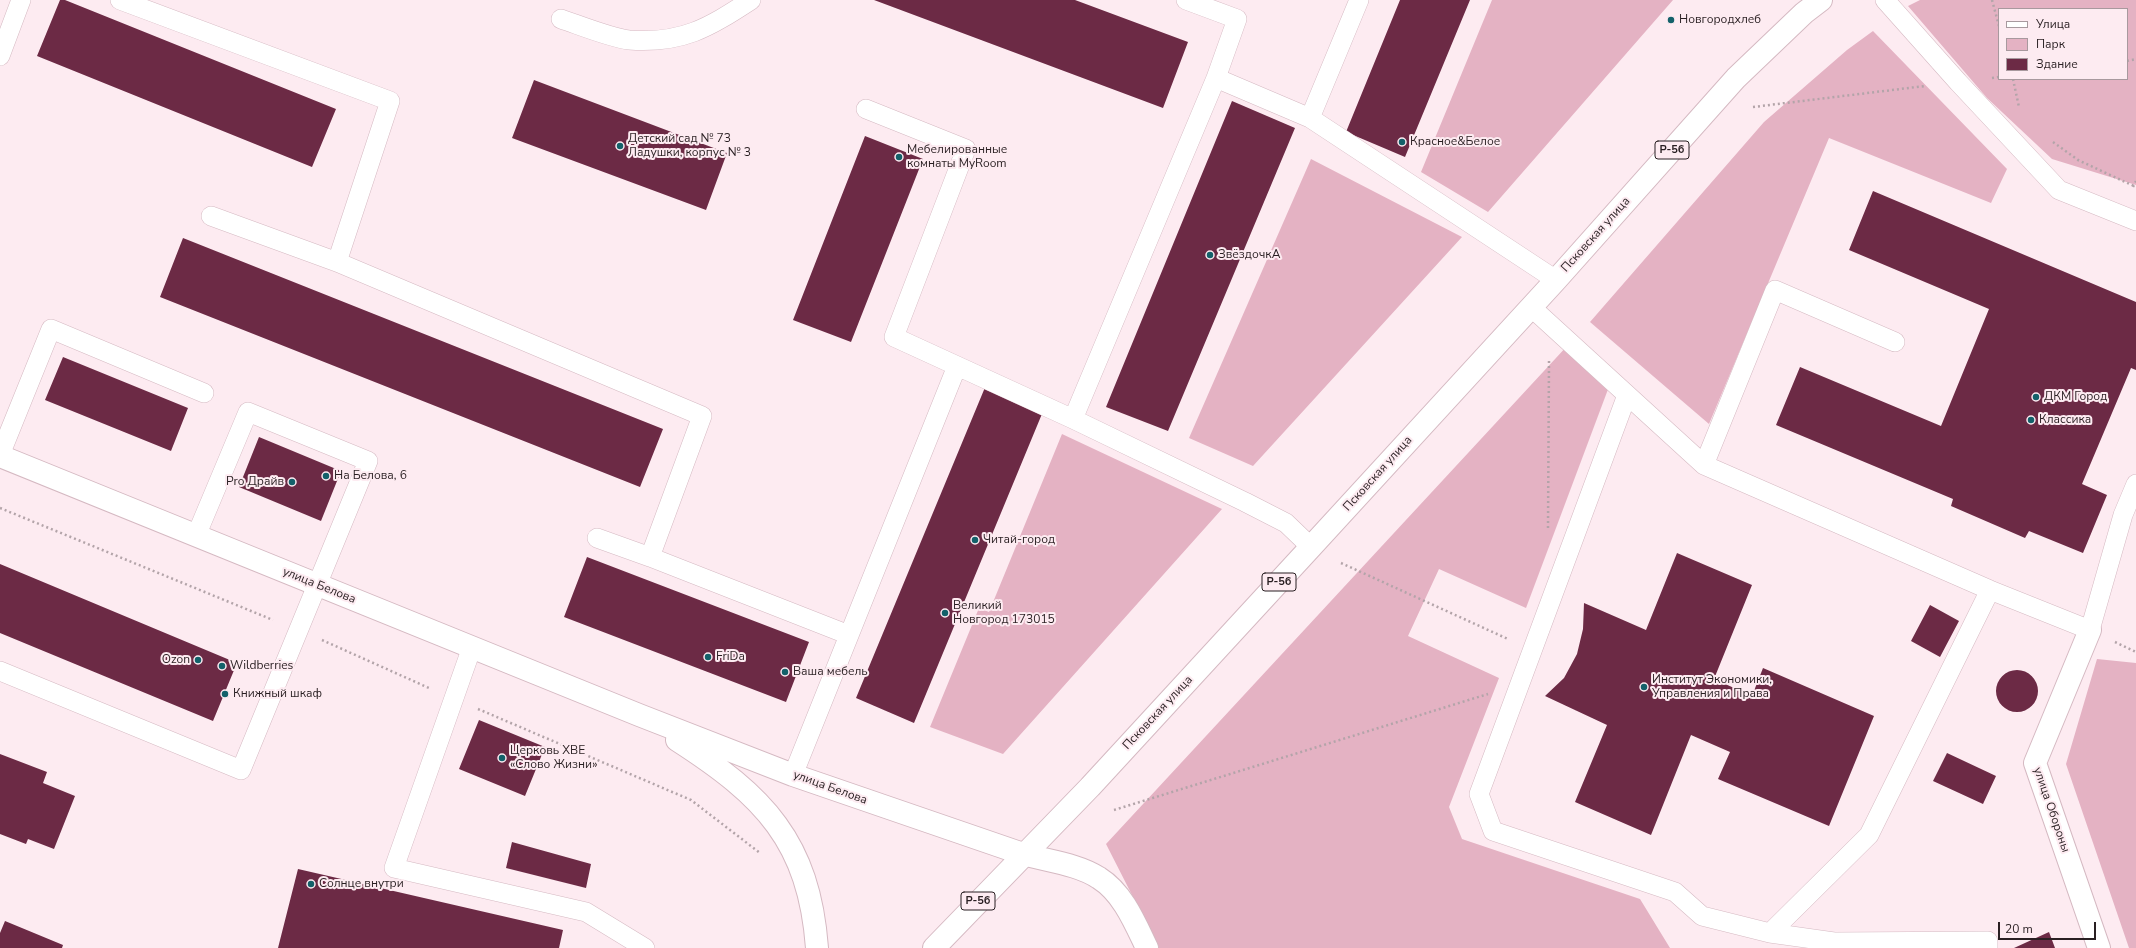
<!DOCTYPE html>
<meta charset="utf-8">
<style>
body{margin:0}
#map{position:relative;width:2136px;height:948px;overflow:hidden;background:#fdebf1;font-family:"Nunito Sans",sans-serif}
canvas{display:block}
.legend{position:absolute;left:1998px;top:8px;width:130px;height:72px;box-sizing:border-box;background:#fdebf1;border:1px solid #a8999e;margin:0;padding:5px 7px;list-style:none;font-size:12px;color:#291f22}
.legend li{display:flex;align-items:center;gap:8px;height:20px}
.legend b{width:20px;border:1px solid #a8999e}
.scale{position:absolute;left:1998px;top:922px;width:98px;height:18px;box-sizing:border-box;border:2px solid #291f22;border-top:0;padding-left:5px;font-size:12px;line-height:14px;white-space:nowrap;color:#291f22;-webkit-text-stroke:3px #fdebf1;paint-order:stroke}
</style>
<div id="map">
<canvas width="2136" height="948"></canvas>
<ul class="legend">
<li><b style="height:5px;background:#fff"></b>Улица</li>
<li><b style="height:11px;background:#e4b2c3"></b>Парк</li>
<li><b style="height:11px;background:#6c2a45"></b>Здание</li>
</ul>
<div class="scale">20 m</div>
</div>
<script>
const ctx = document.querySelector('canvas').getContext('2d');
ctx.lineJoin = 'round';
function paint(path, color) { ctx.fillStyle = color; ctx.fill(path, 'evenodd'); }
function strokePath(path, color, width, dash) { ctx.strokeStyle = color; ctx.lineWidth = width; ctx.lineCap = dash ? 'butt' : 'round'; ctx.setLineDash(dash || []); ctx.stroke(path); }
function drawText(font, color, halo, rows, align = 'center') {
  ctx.font = font + ' "Nunito Sans",sans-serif'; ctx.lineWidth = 4; ctx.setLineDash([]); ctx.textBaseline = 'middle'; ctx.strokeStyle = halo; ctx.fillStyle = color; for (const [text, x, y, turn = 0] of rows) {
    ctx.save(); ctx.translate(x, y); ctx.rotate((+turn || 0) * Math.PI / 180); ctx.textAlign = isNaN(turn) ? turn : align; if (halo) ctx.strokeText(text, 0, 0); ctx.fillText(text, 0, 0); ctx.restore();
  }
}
paint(new Path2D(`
 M1492,0H1673L1488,212L1421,172Z
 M1920,0H2136V185L2052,159L1987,98L1908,6ZM1999,9H2127V79H1999Z
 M1873,31L2007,169L1991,203L1829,138L1709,424L1590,322L1764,122L1847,50Z
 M1311,159L1462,237L1253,466L1189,438Z
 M1568,345L1610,384L1526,608L1439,569L1408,636L1499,678L1449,807L1462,839L1640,899L1670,948H1159L1106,844Z
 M1062,434L1222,509L1003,754L930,727L979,608L989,612Z
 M2097,659L2136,663V948H2129L2066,764Z`), '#e4b2c3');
paint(new Path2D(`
 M60,0H65L336,109L312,167L37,56Z
 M874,0H1075L1188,42L1163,108Z
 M1400,0H1470L1405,157L1346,132Z
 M534,80L727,153L706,210L512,138Z
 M1232,101L1295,128L1168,431L1106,407Z
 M865,136L923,159L851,342L793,320Z
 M1873,191L2136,302V370L2131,368L2082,484L2107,495L2083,553L2029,531L2025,538L1951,506L1953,499L1776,425L1800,367L1941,426L1989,309L1849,250Z
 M183,238L663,429L640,487L160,297Z
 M63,357L188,408L171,451L45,400Z
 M986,385L1044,409L914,723L856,698Z
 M259,437L341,471L321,521L239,487Z
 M1677,553L1752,585L1714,679L1752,696L1763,668L1874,716L1829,826L1718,779L1730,752L1691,735L1651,835L1575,802L1607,725L1545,696L1564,678L1577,654L1583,629L1584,603L1646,630Z
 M587,557L809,642L786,702L564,617Z
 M0,564L237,663L213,721L0,633Z
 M1930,605L1959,621L1940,657L1911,641Z
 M1996 691a21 21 0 1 1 42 0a21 21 0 1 1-42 0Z
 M479,720L545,747L525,796L459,769Z
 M1947,753L1996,776L1983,804L1933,781Z
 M0,754L47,772L43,783L75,796L54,849L28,839L26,844L0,834Z
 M512,842L591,864L586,888L506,868Z
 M298,869L563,930L559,948H278Z
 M5,921L63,945L62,948H0V933Z
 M2049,932L2055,948H2014Z`), '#6c2a45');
const service = new Path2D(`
 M120,0L390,101L337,262
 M1885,0L1958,82L2059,190L2136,221
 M561,19C579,25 611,38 629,40C682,44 708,28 751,0
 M0,56L21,0
 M1216,78L1310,118L1556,280
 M866,109L966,149L894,337L1073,419L1245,502L1286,523L1311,547
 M1310,118L1359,0
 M211,216L337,262L702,416L650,557L849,635
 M1531,307L1704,465L1990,590L2090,630L2123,515L2136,484
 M1627,395L1479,794L1493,831L1675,892L1702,916L1770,933L1834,942L1836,948
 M1073,419L1216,78L1237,19L1186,0
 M0,455L51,329L204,393
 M1704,465L1775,290L1895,342
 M597,538L650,557
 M472,647L394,868L586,912L645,948
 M0,671L241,770L368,461L248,412L196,536
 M793,775L957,366
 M1770,933L1869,835L1990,590
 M1834,942L1988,941V948`);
const pedestrian = new Path2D(`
 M2090,630L2035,763L2099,948`);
const tertiary = new Path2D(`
 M1023,854C1047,861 1078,864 1099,878C1123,893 1135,923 1147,948`);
const primary = new Path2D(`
 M0,456L639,715L793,775L1023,854
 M677,740C764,796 809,841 817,948
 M934,948L1090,787L1311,547L1556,280L1736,78L1804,13L1821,0`);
strokePath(service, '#d5b9c2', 20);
strokePath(pedestrian, '#d5b9c2', 24);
strokePath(tertiary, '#d5b9c2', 24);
strokePath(primary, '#d5b9c2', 24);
strokePath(new Path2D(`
 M1992,0L1999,26
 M2127,61L2136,59
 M1992,78L1999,77
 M2013,79L2019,107
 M1753,107L1925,86
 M2053,142L2078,160L2136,187
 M2133,187L2136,181
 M0,508L273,620
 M1548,528L1549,361
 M1341,563L1508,639
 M322,640L429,688
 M2115,642L2136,652
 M478,709L691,800L760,853
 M1114,810L1488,694`), '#b3a4a9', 2.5, [2, 3]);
strokePath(service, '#fff', 19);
strokePath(pedestrian, '#fff', 22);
strokePath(tertiary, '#fff', 22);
strokePath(primary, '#fff', 22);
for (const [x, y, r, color] of [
 [1671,20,4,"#13616a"],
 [1402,142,4,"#13616a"],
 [620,146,4,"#13616a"],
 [899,157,4,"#13616a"],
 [1210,255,4,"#13616a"],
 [2036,397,4,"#13616a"],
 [2031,420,4,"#13616a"],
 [326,476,4,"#13616a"],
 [292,482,4,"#13616a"],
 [975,540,4,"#13616a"],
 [945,613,4,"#13616a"],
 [708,657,4,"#13616a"],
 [198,660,4,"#13616a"],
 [222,666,4,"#13616a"],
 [785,672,4,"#13616a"],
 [1644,687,4,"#13616a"],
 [225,694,4,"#13616a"],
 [502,758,4,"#13616a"],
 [311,884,4,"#13616a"]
]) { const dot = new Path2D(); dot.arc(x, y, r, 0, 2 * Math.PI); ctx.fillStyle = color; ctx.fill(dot); strokePath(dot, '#fdebf1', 1.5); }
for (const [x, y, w] of [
 [1672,150,34],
 [1279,582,34],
 [978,901,34]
]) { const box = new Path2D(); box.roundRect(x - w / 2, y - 9, w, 18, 3); ctx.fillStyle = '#fdebf1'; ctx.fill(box); strokePath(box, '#291f22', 1); }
drawText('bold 11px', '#291f22', null, [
 ["Р-56",1672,150],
 ["Р-56",1279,582],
 ["Р-56",978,901]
]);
drawText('12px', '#291f22', '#fdebf1', [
 ["Новгородхлеб",1679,20],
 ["Детский сад № 73",628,139],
 ["Ладушки, корпус № 3",628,153],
 ["Красное&Белое",1410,142],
 ["Мебелированные",907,150],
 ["комнаты MyRoom",907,164],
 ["ЗвёздочкА",1218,255],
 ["ДКМ Город",2044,397],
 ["Классика",2039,420],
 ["На Белова, 6",334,476],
 ["Pro Драйв",284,482,"right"],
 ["Читай-город",983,540],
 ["Великий",953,606],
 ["Новгород 173015",953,620],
 ["FriDa",716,657],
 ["Ozon",190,660,"right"],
 ["Wildberries",230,666],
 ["Ваша мебель",793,672],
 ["Институт Экономики,",1652,680],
 ["Управления и Права",1652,694],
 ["Книжный шкаф",233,694],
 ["Церковь ХВЕ",510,751],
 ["«Слово Жизни»",510,765],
 ["Солнце внутри",319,884]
], 'left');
drawText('12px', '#291f22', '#fdebf1', [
 ["Псковская улица",1596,235,-48],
 ["Псковская улица",1378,474,-48],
 ["улица Белова",319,586,22],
 ["Псковская улица",1158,713,-47],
 ["улица Белова",830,788,20],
 ["улица Обороны",2051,810,71]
]);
</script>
